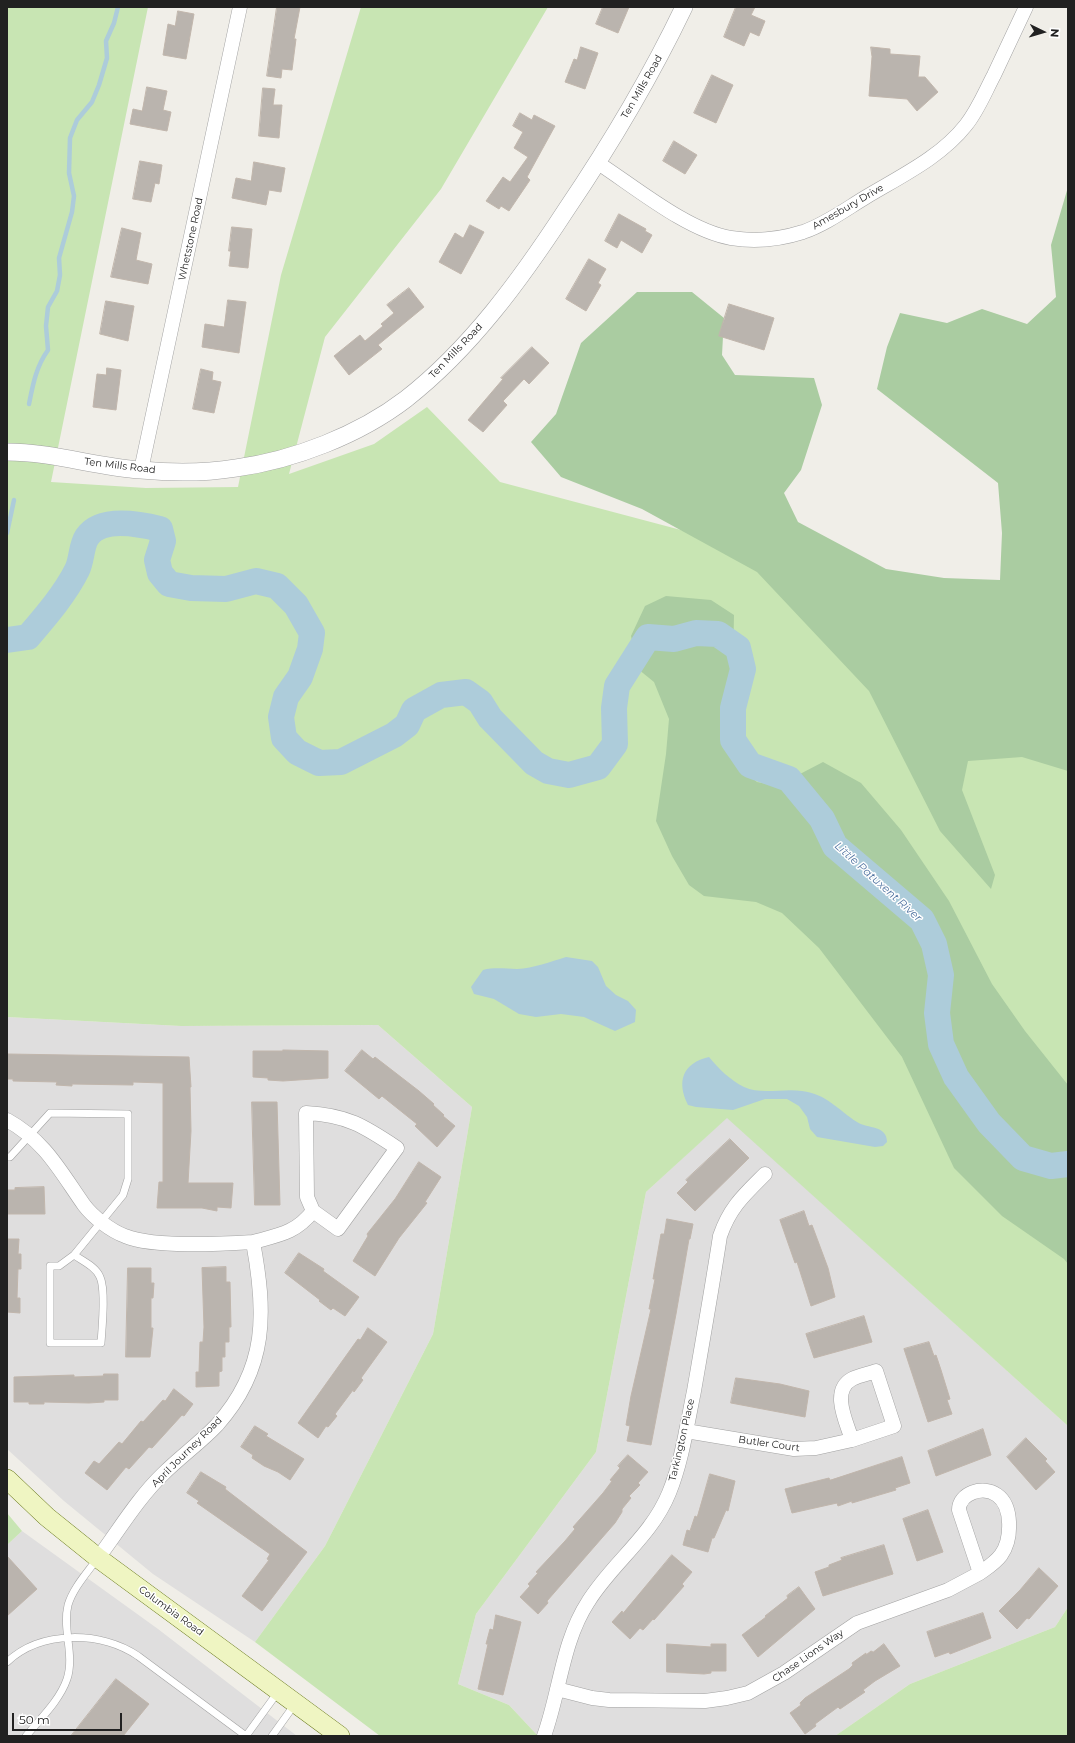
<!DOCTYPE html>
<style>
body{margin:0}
#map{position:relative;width:1075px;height:1743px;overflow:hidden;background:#f0eee8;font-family:Montserrat,sans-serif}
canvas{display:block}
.frame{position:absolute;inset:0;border:8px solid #212121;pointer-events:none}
.north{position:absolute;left:1023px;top:12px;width:40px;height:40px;-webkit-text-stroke:3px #fff;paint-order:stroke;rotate:95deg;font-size:11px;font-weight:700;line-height:16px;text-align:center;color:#212121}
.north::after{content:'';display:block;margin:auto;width:14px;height:18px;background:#212121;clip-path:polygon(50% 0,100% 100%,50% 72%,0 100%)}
.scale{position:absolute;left:12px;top:1713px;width:110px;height:18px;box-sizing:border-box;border:2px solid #212121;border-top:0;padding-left:5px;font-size:12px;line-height:14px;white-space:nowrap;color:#212121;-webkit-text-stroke:3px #fff;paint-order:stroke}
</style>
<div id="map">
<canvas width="1075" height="1743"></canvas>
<div class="frame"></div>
<div class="north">N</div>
<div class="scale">50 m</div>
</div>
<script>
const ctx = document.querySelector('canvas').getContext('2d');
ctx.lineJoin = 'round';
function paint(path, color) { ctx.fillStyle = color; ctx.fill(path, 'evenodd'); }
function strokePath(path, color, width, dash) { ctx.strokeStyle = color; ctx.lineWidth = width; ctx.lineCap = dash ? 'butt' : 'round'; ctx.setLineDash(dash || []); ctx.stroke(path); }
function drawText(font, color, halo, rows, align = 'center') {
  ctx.font = font + ' Montserrat,sans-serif'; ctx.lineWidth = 3; ctx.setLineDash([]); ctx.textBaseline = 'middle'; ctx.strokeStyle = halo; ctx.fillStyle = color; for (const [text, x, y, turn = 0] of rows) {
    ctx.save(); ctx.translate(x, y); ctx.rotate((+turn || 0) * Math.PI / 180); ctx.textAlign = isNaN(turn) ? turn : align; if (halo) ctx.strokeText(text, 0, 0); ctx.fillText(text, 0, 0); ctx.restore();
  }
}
paint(new Path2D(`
 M7,1017L181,1026L378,1025L472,1107L433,1334L325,1546L255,1642L153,1574L64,1501L7,1449Z
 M727,1117L1067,1425L1068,1607L1055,1627L910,1684L835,1736H538L509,1705L458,1684L476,1614L596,1452L646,1192Z
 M22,1531L158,1629L297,1736H7V1545Z`), '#dfdede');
paint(new Path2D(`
 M7,7H148L51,482L146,488L238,487L281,275L361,7H548L441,189L325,337L289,474L374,444L427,407L500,482L1058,630L1068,592V1426L727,1118L646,1192L596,1452L476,1614L458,1684L509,1705L538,1736H380L255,1642L325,1546L433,1334L472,1107L378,1025L181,1026L7,1017Z
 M7,1513L22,1531L7,1545Z
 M1068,1607V1736H835L910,1684L1055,1627Z`), '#c8e5b3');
paint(new Path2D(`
 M1068,187V771L1022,757L968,761L962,790L995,875L991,889L940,831L869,691L757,572L642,509L561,477L531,442L556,414L581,343L637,292H692L724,318L722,355L735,375L814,378L822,405L801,470L784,493L798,522L886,569L944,578L1000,580L1002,533L998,483L877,389L887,347L900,313L947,323L982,309L1027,324L1056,297L1051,245Z
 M666,596L711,600L734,615L733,664L728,707L734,762L757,782L777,786L823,762L861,783L901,830L949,901L992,984L1025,1031L1068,1085V1264L1064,1259L1002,1216L954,1168L902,1057L819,948L782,913L756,902L704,896L689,885L672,856L656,821L666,754L669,719L654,682L638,669L631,636L645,606Z`), '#aacca1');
paint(new Path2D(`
 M566,957L592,961L598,967L606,986L616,995L628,1001L636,1010L635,1022L615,1031L584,1017L561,1014L536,1017L519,1014L494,999L474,994L471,987L483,970C495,967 506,969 517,969C534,968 550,962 566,957Z
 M709,1057C719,1069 730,1080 744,1087C761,1095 784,1088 802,1091C827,1094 838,1110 857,1122C868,1129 887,1125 887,1142L883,1146L875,1147L817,1137L810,1129L807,1117L799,1106L787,1099H765L733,1110L696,1107L688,1105C676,1081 683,1063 709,1057Z`), '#adccda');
strokePath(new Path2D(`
 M29,404C33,384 36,367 48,350L46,326L48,307L57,291L60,275L59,258L72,212L74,196L69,173L70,138L77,120L92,102L99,85L107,58L106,41L114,23L118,7
 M7,533L14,500`), '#adccda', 4.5);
strokePath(new Path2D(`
 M7,640L28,637C46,616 65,594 77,570C82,560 81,546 87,537C101,516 140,524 160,529L163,541L157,560L160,573L169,584L191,588L226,589L256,581L277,586L296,605L312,633L310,649L300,677L286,697L281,717L284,738L297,752L319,763L341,762L394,735L407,725L414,710L441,695L466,692L480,702L490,718L534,763L548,771L569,775L598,767L615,744L614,708L617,686L648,637L674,639L696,633L718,634L738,648L743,669L733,708V740L750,765L789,779L822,819L835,846L922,920L934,944L941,975L937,1013L941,1044L956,1077L989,1123L1023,1158L1051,1166L1068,1164`), '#adccda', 26);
const building = new Path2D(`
 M277,7H300L294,39H296L292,70L282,69L281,78L267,76Z
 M603,7H629L618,33L596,24Z
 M736,7H755L751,15L765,21L759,36L750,32L744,46L724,37Z
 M178,11L194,14L186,59L163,55L168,24L175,26Z
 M581,47L598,53L585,89L565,82L574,59L577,60Z
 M871,47L890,49V54L920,56L918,77H925L938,92L917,111L907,99L869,96L872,57Z
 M712,75L733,85L716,123L694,113Z
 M147,87L167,91L163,110L171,112L167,131L130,124L133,109L142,111Z
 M263,88L275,89L273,105H282L279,138L259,136Z
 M520,113L532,120L534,115L555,126L527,177L530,180L509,211L501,206L499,209L486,201L503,177L510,182L528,157L514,148L523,132L513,126Z
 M674,141L697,155L685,174L663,161Z
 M140,161L162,165L159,184L155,183L151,202L133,199Z
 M254,162L285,168L281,192L269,190L266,205L232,198L236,178L251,181Z
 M619,214L646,229L645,231L652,235L642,253L621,240L617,248L605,241Z
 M470,225L484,232L461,274L439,262L455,233L463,238Z
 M232,227L252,229L248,268L229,266L231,251H229Z
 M122,228L141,233L136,260L152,264L148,284L111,277Z
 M589,259L606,269L598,283L601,285L586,311L566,299Z
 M409,288L424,307L378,345L382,349L349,375L334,356L360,335L365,341L383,326L381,324L394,313L387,305Z
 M228,300L246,302L239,353L202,347L205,324L224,327Z
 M106,301L134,306L128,341L100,334Z
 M729,304L774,318L764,350L719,336Z
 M532,347L549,363L529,384L524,379L503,401L507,405L483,432L468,420L503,379L501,378Z
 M107,368L121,370L116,410L93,407L97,374L106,375Z
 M201,369L213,372L212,380L221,382L214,413L193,409Z
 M283,1050L328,1051V1078L283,1081L268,1080V1078L253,1077V1051H283Z
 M362,1050L373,1059L375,1057L419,1091L434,1104L433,1105L444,1115L443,1116L455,1126L437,1147L415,1126L417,1124L382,1096L379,1099L345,1071Z
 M7,1054L189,1057L191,1087H190L191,1131L188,1183H233L231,1208L217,1207V1211L202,1208H157L159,1182H163V1083L133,1082V1085L72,1084V1086L56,1085L57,1082L13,1081V1079H7Z
 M252,1102H277L280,1205H255Z
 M730,1139L749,1158L695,1211L677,1193L688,1182L686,1180Z
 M419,1162L441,1177L425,1202L427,1203L399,1238L375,1276L353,1261L368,1236L367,1234L395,1199Z
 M44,1187L45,1214H7V1190H15V1188Z
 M804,1211L809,1226L812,1225L828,1268L835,1297L811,1306L797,1262L795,1263L780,1220Z
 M667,1219L693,1224L690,1239H689L676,1314L651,1445L627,1441L630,1426L626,1425L631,1396L651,1309H649L655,1279H653L661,1234H664Z
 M7,1239H19L18,1254H21V1269H18L17,1298H20V1313L7,1312Z
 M299,1253L324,1269L323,1271L359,1297L345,1316L333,1308L331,1310L319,1301L320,1300L285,1273Z
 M226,1267V1282H230L231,1327H229V1342H225V1357H222V1371L219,1372V1386L196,1387V1372H199L200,1342H203L204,1327L202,1268Z
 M128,1268H151V1283H154L153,1298H151V1328H153L150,1357H126Z
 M864,1316L872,1342L814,1358L806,1334Z
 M368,1328L387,1342L361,1378L363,1380L354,1392L353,1390L335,1414L337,1416L328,1427L326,1426L318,1438L298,1423L358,1339L360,1340Z
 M929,1342L934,1356L936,1355L941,1370L950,1399L947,1400L952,1414L928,1422L904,1349Z
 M104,1374H118V1400H104V1402L89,1403L44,1402V1404H29V1402H14V1377L74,1375V1377L103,1376Z
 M736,1378L780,1384L809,1391L805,1417L731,1403Z
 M174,1389L193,1404L184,1416L182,1415L152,1448L149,1447L129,1469L126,1467L107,1490L85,1473L94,1461L99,1464L119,1442L122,1444L141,1421L143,1422L163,1400L165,1401Z
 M255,1426L268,1434L266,1436L304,1459L290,1480L278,1472L264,1466L252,1458L253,1455L241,1447Z
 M983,1429L991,1455L936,1476L928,1451Z
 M1026,1438L1047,1459L1045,1461L1055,1472L1036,1490L1007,1457Z
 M628,1455L648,1472L638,1483L640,1485L629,1496L631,1498L622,1509V1512L615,1523L547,1601L548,1603L538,1614L520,1597L530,1586L528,1584L538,1573L536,1572L565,1541L575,1529L573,1527L603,1493L612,1481L610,1480L620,1468L618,1466Z
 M902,1457L910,1483L895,1488L896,1490L852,1503V1501L838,1506L837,1503L792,1513L785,1489L829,1478L830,1480Z
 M201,1472L226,1487L225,1489L307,1552L262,1611L242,1596L269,1560L267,1559L270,1554L197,1503L199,1501L187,1493Z
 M710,1474L735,1481L728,1511L726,1510L714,1538H712L708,1552L683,1545L687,1530L690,1531L695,1516L697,1517Z
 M928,1510L943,1552L917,1561L903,1519Z
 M884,1545L893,1574L823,1596L815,1572L829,1567V1565L842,1560L841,1558Z
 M672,1555L692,1572L682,1584L684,1586L654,1620L653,1619L643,1630L640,1628L630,1639L612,1622L622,1611L623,1613Z
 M7,1556L37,1589L7,1616Z
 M1039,1568L1058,1586L1029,1619L1027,1618L1017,1629L999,1611L1020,1590Z
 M799,1587L815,1609L758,1657L742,1635L766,1617L765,1616L788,1598L787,1596Z
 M983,1613L991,1638L950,1654L949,1652L935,1657L927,1632Z
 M496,1615L521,1622L503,1695L478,1689L488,1644H486L490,1629L493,1630Z
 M667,1644L711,1647V1644H726V1671H711V1673L704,1674L667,1672Z
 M884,1644L900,1666L875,1681L863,1690L865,1692L840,1709L838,1707L815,1724L816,1726L805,1734L790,1713L801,1705L800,1703L805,1698L849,1669L853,1665L852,1663L866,1653V1655L871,1651L873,1652Z
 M116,1679L149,1704L123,1736H71Z`);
paint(building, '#bab4ae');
strokePath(building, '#c1b6ac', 1);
const service = new Path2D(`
 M7,1157H10L50,1113L128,1114V1179L123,1195L74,1255L59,1266H50V1343H101C102,1328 106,1290 100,1277C96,1267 83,1261 74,1255
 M7,1662C41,1630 101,1631 138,1656L246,1736L278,1692
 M26,1736C40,1719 60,1700 67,1679C75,1655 62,1629 68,1605C73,1588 87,1573 97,1559
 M272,1736L295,1704`);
const minor = new Path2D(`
 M598,163C635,187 688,231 731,238C755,242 781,239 803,232C826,224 846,209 866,197C901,176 941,157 966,125C978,110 985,92 994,75C1005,52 1015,30 1026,7
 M141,470L240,7
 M7,1120C45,1141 60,1171 84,1205C93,1217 111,1231 125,1236C154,1248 221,1244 253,1242C266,1312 268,1368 217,1425C201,1442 180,1457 163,1474C138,1498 119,1530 98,1558
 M253,1242C279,1235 296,1233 313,1211L307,1197L306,1113C347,1115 364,1126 397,1148L338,1229L313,1211
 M686,1431L794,1449L816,1448L852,1440C847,1423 830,1391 852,1379C859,1375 868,1374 876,1371L894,1426L852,1440
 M557,1689L592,1698L609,1700L705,1701L727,1698L748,1693L784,1673L857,1623L948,1590L980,1573L959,1510C959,1493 983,1485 997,1495C1013,1506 1012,1540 1001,1555C996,1562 987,1568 980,1573
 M544,1736C560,1692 562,1642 588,1602C612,1563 651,1537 669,1493C682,1461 687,1425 694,1391C703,1339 712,1288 720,1236C730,1207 744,1195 765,1174`);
const tertiary = new Path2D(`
 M7,452C53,452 96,467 141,470C172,473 205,473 236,468C294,460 359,435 406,399C471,348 521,279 566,210C610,145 650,78 684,7`);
const secondary = new Path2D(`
 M7,1479L47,1517L98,1558L340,1736`);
strokePath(service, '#a2a2a2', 8);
strokePath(minor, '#a2a2a2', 15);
strokePath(tertiary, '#a2a2a2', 18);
strokePath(secondary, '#5f700f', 20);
strokePath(service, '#fff', 7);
strokePath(minor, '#fff', 14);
strokePath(tertiary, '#fff', 17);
strokePath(secondary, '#eff5c2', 19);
drawText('10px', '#212121', '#fff', [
 ["Ten Mills Road",642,87,-60],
 ["Amesbury Drive",848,207,-30],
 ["Whetstone Road",191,239,-78],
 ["Ten Mills Road",456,351,-46],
 ["Ten Mills Road",120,466,7],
 ["Tarkington Place",682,1440,-77],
 ["Butler Court",769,1444,8],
 ["April Journey Road",187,1452,-45],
 ["Columbia Road",171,1611,36],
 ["Chase Lions Way",808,1656,-35]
]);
drawText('italic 11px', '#5174a1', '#fff', [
 ["Little Patuxent River",878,882,42]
]);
</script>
